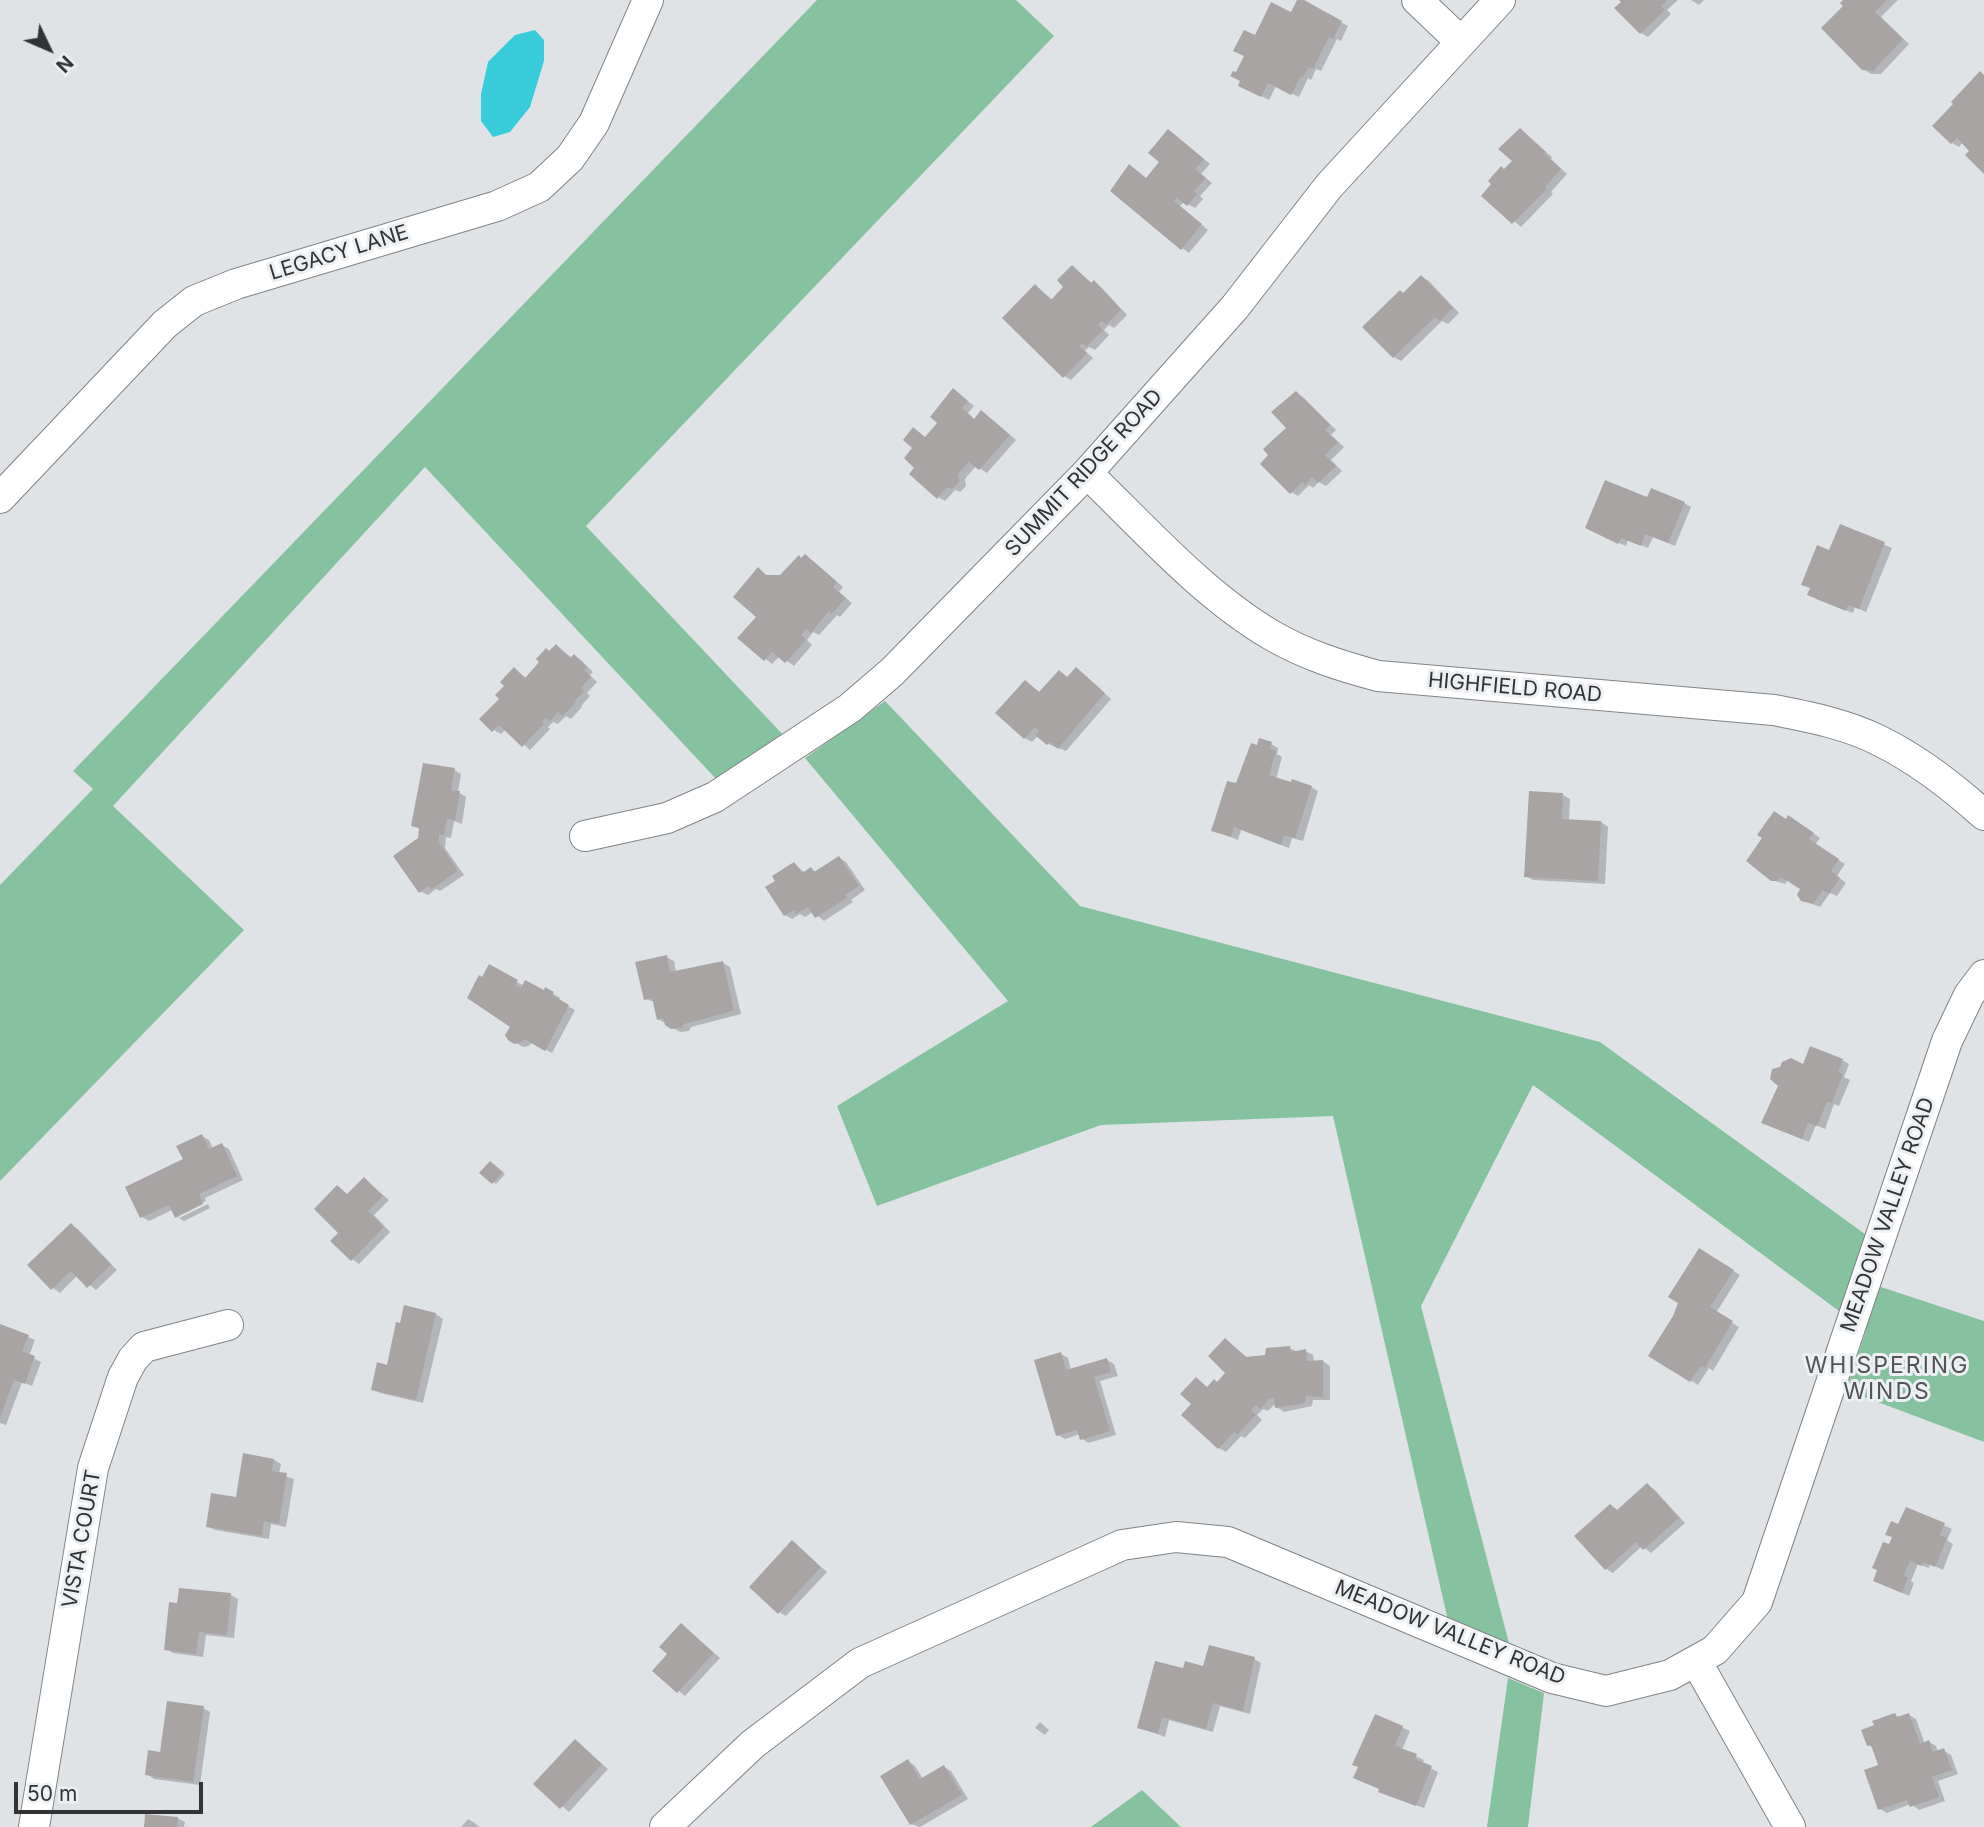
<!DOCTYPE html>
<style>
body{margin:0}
#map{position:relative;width:1984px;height:1827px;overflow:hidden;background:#e0e3e6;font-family:Inter,sans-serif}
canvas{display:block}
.north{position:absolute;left:14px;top:14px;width:70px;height:70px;-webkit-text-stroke:5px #edf0f3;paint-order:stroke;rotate:134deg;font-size:19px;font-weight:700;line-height:28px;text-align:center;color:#323334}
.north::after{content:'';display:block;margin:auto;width:24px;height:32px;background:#323334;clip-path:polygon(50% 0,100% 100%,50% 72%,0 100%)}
.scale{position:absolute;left:14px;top:1782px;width:189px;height:32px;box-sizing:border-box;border:4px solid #323334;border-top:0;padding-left:9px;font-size:21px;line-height:24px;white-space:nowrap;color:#323334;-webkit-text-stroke:5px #edf0f3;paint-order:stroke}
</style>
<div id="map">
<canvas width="1984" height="1827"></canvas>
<div class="north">N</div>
<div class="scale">50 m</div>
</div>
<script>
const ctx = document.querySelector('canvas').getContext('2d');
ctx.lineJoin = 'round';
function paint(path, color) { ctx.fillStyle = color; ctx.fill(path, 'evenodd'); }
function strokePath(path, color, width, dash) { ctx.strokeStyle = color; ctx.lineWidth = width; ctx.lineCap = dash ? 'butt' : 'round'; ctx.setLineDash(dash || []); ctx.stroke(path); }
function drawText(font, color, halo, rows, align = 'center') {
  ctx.font = font + ' Inter,sans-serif'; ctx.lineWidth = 6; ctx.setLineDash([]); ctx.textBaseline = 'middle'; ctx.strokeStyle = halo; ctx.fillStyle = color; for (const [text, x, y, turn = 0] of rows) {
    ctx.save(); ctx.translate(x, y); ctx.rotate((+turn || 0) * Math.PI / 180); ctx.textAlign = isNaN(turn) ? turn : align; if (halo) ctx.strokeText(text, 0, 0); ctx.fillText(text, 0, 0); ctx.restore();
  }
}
paint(new Path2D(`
 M817,0H1016L1054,36L586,526L787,739L717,780L425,467L113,806L244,930L0,1181V885L93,789L73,771Z
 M885,701L1080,906L1600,1042L1869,1237L1856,1275L1881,1287L1984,1321V1442L1846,1390L1866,1331L1533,1085L1421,1306L1511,1651L1449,1625L1333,1116L1101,1125L877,1206L837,1106L1008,1001L805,758Z
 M1508,1678L1544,1693L1528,1827H1487Z
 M1142,1790L1181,1827H1091Z`), '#86c2a0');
paint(new Path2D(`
 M535,30L544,40V61L530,107L510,132L493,137L481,121V94L488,62L515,35Z`), '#38cbd9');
paint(new Path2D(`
 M1299,0L1348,26L1341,41L1337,39L1321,71L1316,69L1311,80L1308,78L1299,97L1276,86L1269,100L1247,89L1237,75L1255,37L1292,15Z
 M1621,0H1678L1667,10L1671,14L1648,37L1641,33Z
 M1691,0H1704L1699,5Z
 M1845,0H1898L1881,17L1909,44L1881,74H1871L1863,69Z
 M1984,75V172L1972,151L1963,142L1959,147L1952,143Z
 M1520,130L1552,157L1551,159L1567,174L1551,192L1553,194L1521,227L1484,196L1514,161Z
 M1175,135L1210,164L1201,174L1212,183L1200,196L1203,199L1195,208L1184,202L1180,206L1208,230L1189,253L1182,248L1130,166L1147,179L1161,162Z
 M1072,267L1093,284L1094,283L1101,287L1127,315L1114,328L1109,325L1104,330L1109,335L1095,350L1089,347L1085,351L1093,358L1071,380L1064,376L1035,286L1053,300L1066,287Z
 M1422,277L1429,281L1459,313L1448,324L1442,321L1401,361L1394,357L1404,294Z
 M1296,393L1303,397L1336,430L1331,435L1344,447L1331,460L1342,471L1326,486L1319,482L1313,488L1309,485L1298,496L1291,492L1289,428Z
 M960,395L974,406L968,413L975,420L989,417L1016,440L987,473L976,466L965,479L966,486L960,492L955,490L945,501L938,497L917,467L926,438Z
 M1648,499L1684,503L1691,507L1675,546L1653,537L1648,548L1628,540L1626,546L1594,532Z
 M1841,526L1892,548L1866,612L1855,607L1853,613L1816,599Z
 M802,559L812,560L843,587L839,592L852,603L840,617L837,615L819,635L813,632L807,640L812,645L794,666L780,656L772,664L740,638L758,617L759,570L769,577L781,576Z
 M557,646L572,658L574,656L581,660L593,672L590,675L597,682L587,693L590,696L581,706L582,707L571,719L566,716L558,724L553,722L548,727L550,729L530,750L506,729L501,734L494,730L501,699L514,669L526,678Z
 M1077,669L1111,699L1066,751L1048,744L1039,735L1032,742L1025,738L1026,682L1041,693L1060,672L1069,678Z
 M1271,744L1278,748L1277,754L1282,757L1276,779L1311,787L1318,791L1303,841L1292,838L1289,848L1241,830L1238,840L1213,830L1258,747Z
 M454,770L461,774L458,792L466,797L462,824L454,821L451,838L446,837L445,848L464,875L440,891L436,889L428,895L420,891L421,830L413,825Z
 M1563,795L1570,799L1569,821L1601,822L1608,827L1605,884L1533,880L1526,876Z
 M1787,821H1796L1820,838L1815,845L1845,864L1837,876L1846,883L1837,896L1830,893L1820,907L1802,900V889L1788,880L1785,884L1772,880Z
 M839,858L846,862L865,890L851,900L853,902L824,921L813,912L805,917L800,914L792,919L785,915L777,881L795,864L805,873L811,869L817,872Z
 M666,957L674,961L676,972L723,963L730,967L741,1014L691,1027L689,1031L680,1032L658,1019L655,1002L645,999Z
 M490,966L524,986L544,992L546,989L560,998L559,1001L575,1010L552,1053L532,1042L529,1046L523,1047L509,1039L512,1027L482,979Z
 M1842,1060L1849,1064L1844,1077L1850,1080L1839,1106L1834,1104L1825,1129L1816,1125L1809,1142L1770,1126L1804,1066Z
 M202,1136L209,1140L213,1149L222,1145L229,1149L243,1180L205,1198L206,1201L179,1214V1218L174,1209L149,1221L142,1217Z
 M493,1165L505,1174L496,1184L493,1182Z
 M364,1179L389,1200L374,1215L390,1232L359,1264L352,1259L337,1187L348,1195Z
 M208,1204L210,1208L184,1221L179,1218Z
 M71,1225L78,1229L117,1270L96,1290L78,1275L60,1293L53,1288Z
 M1700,1250L1740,1275L1716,1313L1739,1327L1713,1371L1709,1368L1698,1385L1651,1355L1674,1317Z
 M436,1314L443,1319L423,1403L380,1393L373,1389L388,1367Z
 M0,1326L35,1340L29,1356L41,1362L32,1386L22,1382L6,1425L0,1423Z
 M1225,1340L1248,1358L1266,1357L1289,1348L1298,1352L1305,1351L1313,1355L1314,1362L1323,1361L1330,1366V1400H1313L1312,1406L1284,1412L1277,1407L1276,1403L1268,1411L1263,1409L1257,1415L1262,1420L1245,1438L1241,1436L1226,1452L1219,1448L1194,1404L1196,1379L1208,1388L1218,1383L1228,1373Z
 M1061,1354L1068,1358L1071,1370L1107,1360L1114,1364L1118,1376L1100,1381L1116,1435L1088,1443L1081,1438L1080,1434L1065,1439L1058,1435Z
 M245,1455L274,1460L281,1464L279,1474L294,1479L286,1527L271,1524L269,1539L215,1530L207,1526L238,1499Z
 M1647,1485L1654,1489L1685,1523L1651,1553L1642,1546L1613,1573L1606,1569L1611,1506L1619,1511Z
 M1907,1509L1952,1529L1947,1540L1953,1544L1943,1570L1930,1564L1929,1568L1918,1564L1911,1581L1914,1583L1909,1596L1882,1584L1890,1546Z
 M792,1543L827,1572L786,1616L779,1612Z
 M231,1595L238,1599L234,1638L206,1635L203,1657L173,1653L166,1649Z
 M681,1625L720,1658L685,1696L655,1671L670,1654Z
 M1254,1659L1261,1663L1250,1714L1220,1706L1213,1732L1169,1720L1165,1737L1139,1727L1184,1670Z
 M203,1708L210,1712L200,1785L154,1779L147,1774L161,1753Z
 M1895,1715L1901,1718L1909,1715L1916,1719L1925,1744L1929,1742L1936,1746L1938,1752L1943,1750L1951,1755L1958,1774L1938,1781L1945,1801L1919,1810L1911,1804L1887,1813L1880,1809V1766L1874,1748L1868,1745Z
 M1376,1716L1410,1731L1402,1750L1424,1760L1422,1764L1438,1772L1424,1808L1387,1795L1360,1767Z
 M1040,1722L1049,1730L1045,1735L1035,1728Z
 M575,1741L608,1769L569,1812L536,1784Z
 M908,1761L915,1766L923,1779L944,1767L951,1771L968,1799L920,1827L911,1824Z
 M177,1818L185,1822L184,1827H146Z
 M468,1819L475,1823L479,1827H461Z`), '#0003');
paint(new Path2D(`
 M1297,0H1304L1342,21L1333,39L1329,37L1313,69L1309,67L1303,77L1301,76L1291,95L1268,83L1261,97L1238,86L1240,81L1230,76L1233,71L1236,72L1244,56L1233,51L1244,30L1255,35L1271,2L1291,12Z
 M1619,0H1667L1661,6L1665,10L1640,34L1614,8L1621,2Z
 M1843,0H1887L1875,12L1903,39L1873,71L1862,70L1821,28L1843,6L1840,3Z
 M1980,71L1984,75V174L1965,155L1969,151L1957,138L1951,144L1932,126L1953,104L1951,102Z
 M1520,128L1546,152L1545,154L1561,169L1545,187L1547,189L1512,224L1481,196L1491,184L1488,181L1501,166L1504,169L1512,161L1498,149Z
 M1168,129L1204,159L1195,169L1206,178L1194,191L1197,194L1187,206L1177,198L1174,201L1202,224L1181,250L1110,191L1129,164L1146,178L1159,162L1148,153Z
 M1072,265L1091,283L1094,280L1121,310L1106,325L1102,321L1098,325L1103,330L1086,347L1082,343L1079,346L1087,353L1063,378L1002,318L1035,284L1051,300L1063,287L1057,280Z
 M1421,275L1453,308L1440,321L1435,317L1393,358L1362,327L1400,290L1403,293Z
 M953,388L968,401L962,408L974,419L981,410L1010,435L979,470L969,462L958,474L959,482L952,489L947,487L937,499L909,474L914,468L904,458L912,448L903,440L913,427L925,437L937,423L930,417Z
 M1296,391L1330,425L1325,430L1338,442L1325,455L1336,466L1318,483L1312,477L1305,485L1302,482L1290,494L1260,464L1268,455L1263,449L1286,428L1271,412Z
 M1605,480L1647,497L1651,488L1685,502L1668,543L1645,534L1641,546L1621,538L1618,544L1585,528Z
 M1840,524L1885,542L1859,609L1848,605L1846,611L1807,595L1810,588L1801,585L1817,545L1829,550Z
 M805,554L837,582L833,587L846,598L832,614L829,611L811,633L806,629L801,635L806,640L785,663L772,652L764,661L737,638L756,617L733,597L758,567L766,575H780L799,555L801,558Z
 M556,644L570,658L574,654L587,667L584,670L591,677L581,688L584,691L575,701L576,702L563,716L558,712L549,722L546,718L542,722L544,724L522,747L499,725L492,732L479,719L499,699L495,695L504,686L500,682L514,667L525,678L539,662L536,659L546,648L549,651Z
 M1076,667L1105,693L1058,749L1050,742L1047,745L1035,735L1039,731L1035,727L1024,739L995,713L1025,680L1039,692L1059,670L1067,677Z
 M1259,738L1272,742L1270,749L1276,751L1269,775L1291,782L1292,779L1312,786L1295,838L1284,835L1281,845L1234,827L1231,837L1211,831L1227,781L1236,783L1251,743L1257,745Z
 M423,763L455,768L451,790L460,791L455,821L447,818L444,835L439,834V842L458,871L432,889L428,886L419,893L393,856L418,838L419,828L411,826Z
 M1529,791L1563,793L1562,819L1601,821L1598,881L1524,877Z
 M1774,811L1786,819L1788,815L1814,833L1809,839L1839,859L1831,871L1840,878L1829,894L1823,890L1813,904L1801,901L1797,895L1800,889L1781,877L1777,881H1771L1746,861L1762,838L1757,835Z
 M839,856L859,886L845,895L847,898L815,918L808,907L796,914L794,910L784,916L765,887L775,881L772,876L794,862L802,873L811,867L814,872Z
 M667,955L670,972L723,961L734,1011L684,1024L682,1028L671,1029L665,1025L663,1018L657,1020L652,998L644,1000L635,962Z
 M489,964L518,980L515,985L521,988L525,980L544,990L545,987L554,992L552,995L569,1005L545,1051L524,1039L522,1042L514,1044L508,1040L505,1035L510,1027L467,998L479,975L482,977Z
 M1810,1046L1843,1059L1838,1072L1843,1074L1832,1103L1827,1102L1817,1126L1808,1123L1802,1139L1761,1123L1778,1086L1770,1079L1772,1069L1780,1067L1782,1062L1791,1058L1803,1064Z
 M202,1134L209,1149L222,1143L237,1176L199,1194L203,1204L175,1218L169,1205L140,1218L125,1187L183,1159L176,1146Z
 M490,1161L503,1172L492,1184L479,1173Z
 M364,1177L383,1196L368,1211L384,1227L351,1261L330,1241L338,1233L314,1209L337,1185L347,1194Z
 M71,1223L111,1265L87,1288L71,1271L51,1290L27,1265Z
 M1699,1248L1734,1270L1710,1307L1733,1321L1705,1368L1701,1366L1690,1382L1648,1356L1673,1316L1678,1303L1668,1297Z
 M404,1305L436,1313L416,1400L371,1390L377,1362L387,1365L396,1322L400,1323Z
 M0,1324L29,1335L22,1351L35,1356L25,1384L14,1380L0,1418Z
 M1225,1338L1246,1357L1265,1355L1266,1348L1290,1346L1291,1352L1306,1349L1307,1361L1323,1360V1397L1306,1396L1305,1403L1275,1408L1274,1399L1270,1398L1260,1409L1256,1405L1251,1410L1256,1415L1237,1435L1234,1432L1218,1449L1181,1415L1191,1404L1180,1394L1196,1377L1207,1387L1214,1379L1217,1382L1225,1373L1208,1356Z
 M1061,1352L1066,1370L1107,1358L1111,1372L1094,1377L1110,1431L1080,1440L1077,1430L1056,1436L1034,1360Z
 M243,1453L274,1459L272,1471L287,1473L279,1524L264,1521L262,1536L206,1527L211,1493L236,1497Z
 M1647,1483L1679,1518L1643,1550L1636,1542L1605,1570L1574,1536L1610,1504L1617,1510Z
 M1906,1507L1945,1523L1940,1535L1947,1538L1935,1567L1923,1562L1921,1566L1910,1561L1904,1576L1908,1577L1902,1593L1873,1581L1877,1570L1872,1568L1883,1542L1889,1544L1892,1537L1885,1535L1891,1521L1898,1524Z
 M792,1540L821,1567L778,1614L749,1587Z
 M179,1588L231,1593L227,1635L199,1632L196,1654L164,1650L169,1602L177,1603Z
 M681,1623L714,1653L677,1693L652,1671L667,1654L659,1647Z
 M1209,1645L1255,1657L1243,1711L1213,1703L1206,1729L1162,1717L1158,1734L1137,1728L1155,1661L1183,1668L1185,1661L1203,1666Z
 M167,1701L204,1706L193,1782L145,1775L148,1750L160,1752Z
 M1895,1713L1897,1717L1909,1713L1920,1744L1929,1740L1933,1752L1944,1748L1952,1770L1932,1777L1939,1797L1910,1807L1907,1800L1878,1810L1864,1770L1878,1765L1871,1745L1867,1746L1861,1730L1874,1725L1872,1721Z
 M1375,1714L1403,1726L1395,1746L1417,1754L1415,1759L1432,1766L1416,1806L1378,1792L1379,1789L1353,1778L1358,1767L1352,1765Z
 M575,1739L602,1764L560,1809L533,1784Z
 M908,1759L920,1779L944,1765L962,1795L910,1825L880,1776Z
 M145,1814L178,1817L177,1827H144Z`), '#a9a4a4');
const minor = new Path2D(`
 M1417,0L1460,41
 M1087,473C1144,528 1204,596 1273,636C1306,655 1341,666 1378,676L1774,710C1809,717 1846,724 1878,740C1917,759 1952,786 1984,815
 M0,498L165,324L194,301L236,284L497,206L539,187L570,158L594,123L648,0
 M585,836L667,818L715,797L850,708L892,672L1087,473L1235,307L1329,186L1500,0
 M1696,1661L1790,1827
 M34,1827L93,1468L123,1377L133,1359L144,1347L228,1325
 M665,1827L753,1744L860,1663L1122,1545L1176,1537L1228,1542L1552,1678L1606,1691L1670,1675L1715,1650L1757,1602L1947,1041L1969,995L1984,975`);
strokePath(minor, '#818386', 32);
strokePath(minor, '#fff', 30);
drawText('21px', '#323334', '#edf0f3', [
 ["LEGACY LANE",339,253,-17],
 ["SUMMIT RIDGE ROAD",1084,473,-47],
 ["HIGHFIELD ROAD",1515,688,5],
 ["MEADOW VALLEY ROAD",1888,1215,-71],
 ["VISTA COURT",82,1539,-80],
 ["MEADOW VALLEY ROAD",1450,1633,22]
]);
ctx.letterSpacing = '2px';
drawText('23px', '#525456', '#edf0f3', [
 ["WHISPERING",1887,1366],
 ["WINDS",1887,1392]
]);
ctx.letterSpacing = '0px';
</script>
